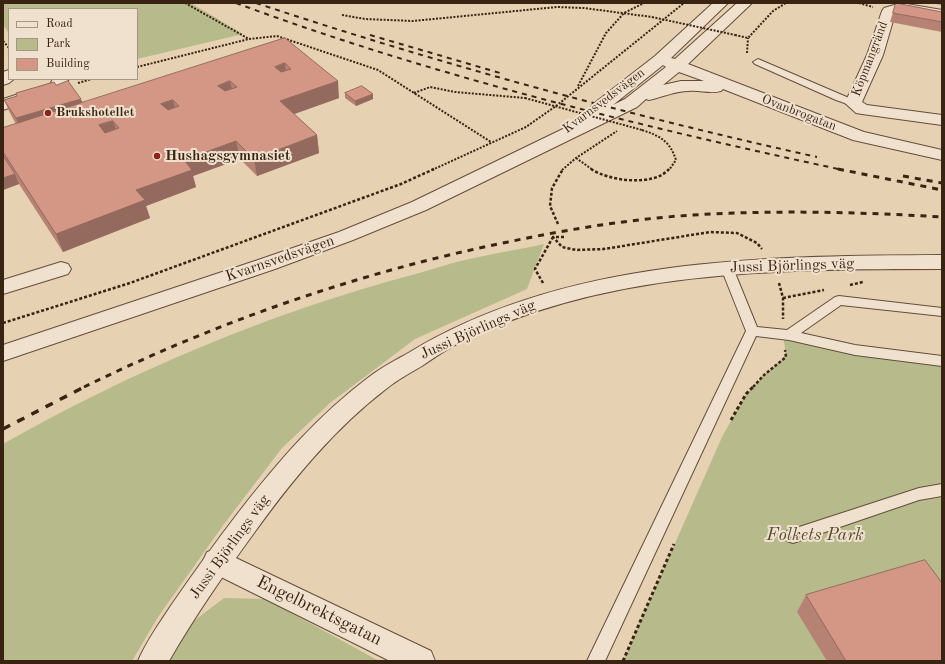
<!DOCTYPE html>
<meta charset="utf-8">
<style>
body{margin:0}
#map{position:relative;width:945px;height:664px;overflow:hidden;background:#e7d1b3;font-family:"Old Standard TT",serif}
canvas{display:block}
.frame{position:absolute;inset:0;border:4px solid #392313;pointer-events:none}
.legend{position:absolute;left:8px;top:8px;width:130px;height:72px;box-sizing:border-box;background:#efe1ce;border:1px solid #a69583;margin:0;padding:5px 7px;list-style:none;font-size:12px;color:#392313}
.legend li{display:flex;align-items:center;gap:8px;height:20px}
.legend b{width:20px;border:1px solid #a69583}
</style>
<div id="map">
<canvas width="945" height="664"></canvas>
<div class="frame"></div>
<ul class="legend">
<li><b style="height:5px;background:#efe1ce"></b>Road</li>
<li><b style="height:11px;background:#b7bb8b"></b>Park</li>
<li><b style="height:11px;background:#d49786"></b>Building</li>
</ul>
</div>
<script>
const ctx = document.querySelector('canvas').getContext('2d');
ctx.lineJoin = 'round';
function paint(path, color) { ctx.fillStyle = color; ctx.fill(path, 'evenodd'); }
function strokePath(path, color, width, dash) { ctx.strokeStyle = color; ctx.lineWidth = width; ctx.lineCap = dash ? 'butt' : 'round'; ctx.setLineDash(dash || []); ctx.stroke(path); }
function drawText(font, color, halo, rows, align = 'center') {
  ctx.font = font + ' "Old Standard TT",serif'; ctx.lineWidth = 4; ctx.setLineDash([]); ctx.textBaseline = 'middle'; ctx.strokeStyle = halo; ctx.fillStyle = color; for (const [text, x, y, turn = 0] of rows) {
    ctx.save(); ctx.translate(x, y); ctx.rotate((+turn || 0) * Math.PI / 180); ctx.textAlign = isNaN(turn) ? turn : align; if (halo) ctx.strokeText(text, 0, 0); ctx.fillText(text, 0, 0); ctx.restore();
  }
}
paint(new Path2D(`
 M3,3H191L243,34L137,59V9H9V33L3,25Z
 M544,244L527,289L415,339L330,403L282,448L224,524L158,617L132,661H3V444C132,371 269,313 412,275C434,269 456,261 479,257C501,252 523,249 544,244Z
 M783,334L942,361V661H623L722,437L746,394L764,375L786,357Z
 M224,598L266,599L379,661H158L170,639Z`), '#b7bb8b');
const service = new Path2D(`
 M758,59L856,101L858,103L853,106L836,100L755,64L753,62Z
 M727,264L731,265L733,268L757,327L787,330L835,297L839,296L942,308V316L841,305L801,333L855,345L942,356V366L855,355L789,340L756,336L605,661H587L746,331L721,268L723,265Z
 M942,484V496L919,500L793,543L787,541L785,536L787,531L793,529L919,488Z`);
const minor = new Path2D(`
 M901,3L942,10V18L903,11L895,14L883,55L862,102L867,105L942,115V125L862,114L856,113L845,103L867,55L882,11L884,8Z
 M9,70V79H14L9,83L3,85V72Z
 M53,79H69L62,90L3,110V99L50,84Z
 M61,262L68,264L71,269L68,274L3,294V280Z
 M217,549L431,651L435,661H390L207,570L203,561L207,552Z`);
const tertiary = new Path2D(`
 M713,3H728L671,58L675,59L737,3H752L688,64L864,132L942,150V160L853,140L723,89L721,91C711,94 700,90 689,91C675,91 663,97 649,100L646,99L637,107L426,210L353,240L275,269L3,361V345L261,259L339,232L412,202L596,113H592L590,109L592,105L655,56ZM663,65L666,67L625,99L613,105ZM679,72L704,81H681L663,85Z
 M942,255V269C778,269 603,269 453,346C442,352 432,359 422,366C410,373 397,380 386,389C334,429 293,479 254,533C224,574 195,616 169,661H138C146,642 159,624 170,607C192,575 215,543 238,513C278,462 317,416 369,377C382,367 396,360 410,352C567,257 764,256 942,255Z`);
strokePath(service, '#644e3b', 2);
strokePath(minor, '#644e3b', 2);
strokePath(tertiary, '#644e3b', 2);
strokePath(new Path2D(`
 M185,3L249,39
 M859,3L873,7
 M342,15L365,19L413,21L557,7L584,8L652,17
 M735,35L748,38L773,11L786,3
 M3,41L9,48
 M747,53L748,38
 M137,67L249,39L277,36L378,70L491,142
 M78,83L92,79
 M578,86L606,33L624,13L644,3
 M414,93L430,87L455,92L525,98
 M642,130C660,136 670,141 676,160L669,170
 M576,158L593,170
 M432,170L526,127L556,106L684,3
 M562,170L576,158L617,131`), '#392313', 2, [2, 1.5]);
strokePath(new Path2D(`
 M591,169C609,181 654,187 669,169
 M558,224L550,206L552,188L563,169
 M564,237H553L562,247L576,250L604,249L710,232L737,233L757,243L762,249
 M543,283L535,269L553,237
 M779,283L783,298V319
 M850,285L863,282
 M783,298L824,290
 M3,323L130,283L401,184L434,169
 M753,387L764,375L786,357L785,350`), '#392313', 2.5, [3, 2]);
strokePath(new Path2D(`
 M731,420L746,394L754,386
 M623,661L674,544`), '#392313', 3, [3.5, 2.5]);
paint(service, '#efe1ce');
paint(minor, '#efe1ce');
paint(tertiary, '#efe1ce');
strokePath(new Path2D(`
 M236,3C433,76 638,126 843,170
 M256,3C440,64 627,115 817,157
 M370,35L500,73`), '#392313', 2, [5, 5]);
strokePath(new Path2D(`
 M838,169L942,190
 M903,176L942,183
 M84,387C219,321 360,272 508,242C569,229 631,219 693,215C776,210 859,212 942,217`), '#392313', 3, [6, 6]);
strokePath(new Path2D(`
 M3,429L86,386`), '#392313', 3.5, [8, 8]);
strokePath(new Path2D(`
 M652,17L735,35
 M525,98L642,130`), '#392313', 2, [2, 1.5]);
paint(new Path2D(`
 M896,3L942,12V32L890,22Z
 M929,3H942V5Z
 M285,38L339,98L294,114L317,135L319,153L257,176L240,159L193,176L196,187L146,206L150,218L63,252L19,184L3,190V128L16,124L10,113L4,100L17,96L16,93L56,85L83,103Z
 M345,93L373,94V99L356,106L345,98Z
 M806,595L942,661H827L797,612Z`), '#b68273');
paint(new Path2D(`
 M285,63L287,80L275,67Z
 M230,81L234,98L218,86Z
 M338,81L339,98L283,118L280,101Z
 M373,94V99L356,106L355,101Z
 M81,99L86,112L22,132L16,118Z
 M173,100L177,117L166,121L161,104Z
 M113,121L119,138L105,143L99,125Z
 M317,135L319,153L257,176L254,159Z
 M236,141L240,159L193,176L196,187L146,206L150,218L63,252L56,234L136,190L184,160Z
 M15,174L19,184L3,190V178Z`), '#946a5e');
const building = new Path2D(`
 M896,3L942,12V22L893,13Z
 M285,38L338,81L280,101L317,135L254,159L236,141L184,160L192,170L136,190L145,200L56,234L3,152V128ZM285,63L291,69L281,72L275,67ZM230,81L237,87L225,91L218,86ZM173,100L179,106L168,110L161,104ZM113,121L119,128L105,133L99,125Z
 M68,81L81,99L16,118L4,100L17,96L16,93L54,82L56,85Z
 M362,86L373,94L355,101L345,93Z
 M3,157H4L15,174L3,178Z
 M925,560L942,583V661H846L806,595Z`);
paint(building, '#d49786');
strokePath(building, '#946a5e', 1);
for (const [x, y, r, color] of [
 [48,113,4,"#8f2418"],
 [157,156,4,"#8f2418"]
]) { const dot = new Path2D(); dot.arc(x, y, r, 0, 2 * Math.PI); ctx.fillStyle = color; ctx.fill(dot); strokePath(dot, '#efe1ce', 1.5); }
drawText('13px', '#392313', '#efe1ce', [
 ["Köpmangränd",870,59,-69],
 ["Kvarnsvedsvägen",604,101,-37],
 ["Ovanbrogatan",799,113,21]
]);
drawText('bold 13px', '#392313', '#efe1ce', [
 ["Brukshotellet",56,113]
], 'left');
drawText('bold 15px', '#392313', '#efe1ce', [
 ["Hushagsgymnasiet",165,156]
], 'left');
drawText('15px', '#392313', '#efe1ce', [
 ["Kvarnsvedsvägen",280,259,-19],
 ["Jussi Björlings väg",792,266,-2],
 ["Jussi Björlings väg",478,330,-24],
 ["Jussi Björlings väg",230,547,-54]
]);
drawText('italic 18px', '#584931', '#efe1ce', [
 ["Folkets Park",815,535]
]);
drawText('18px', '#392313', '#efe1ce', [
 ["Engelbrektsgatan",319,611,26]
]);
</script>
